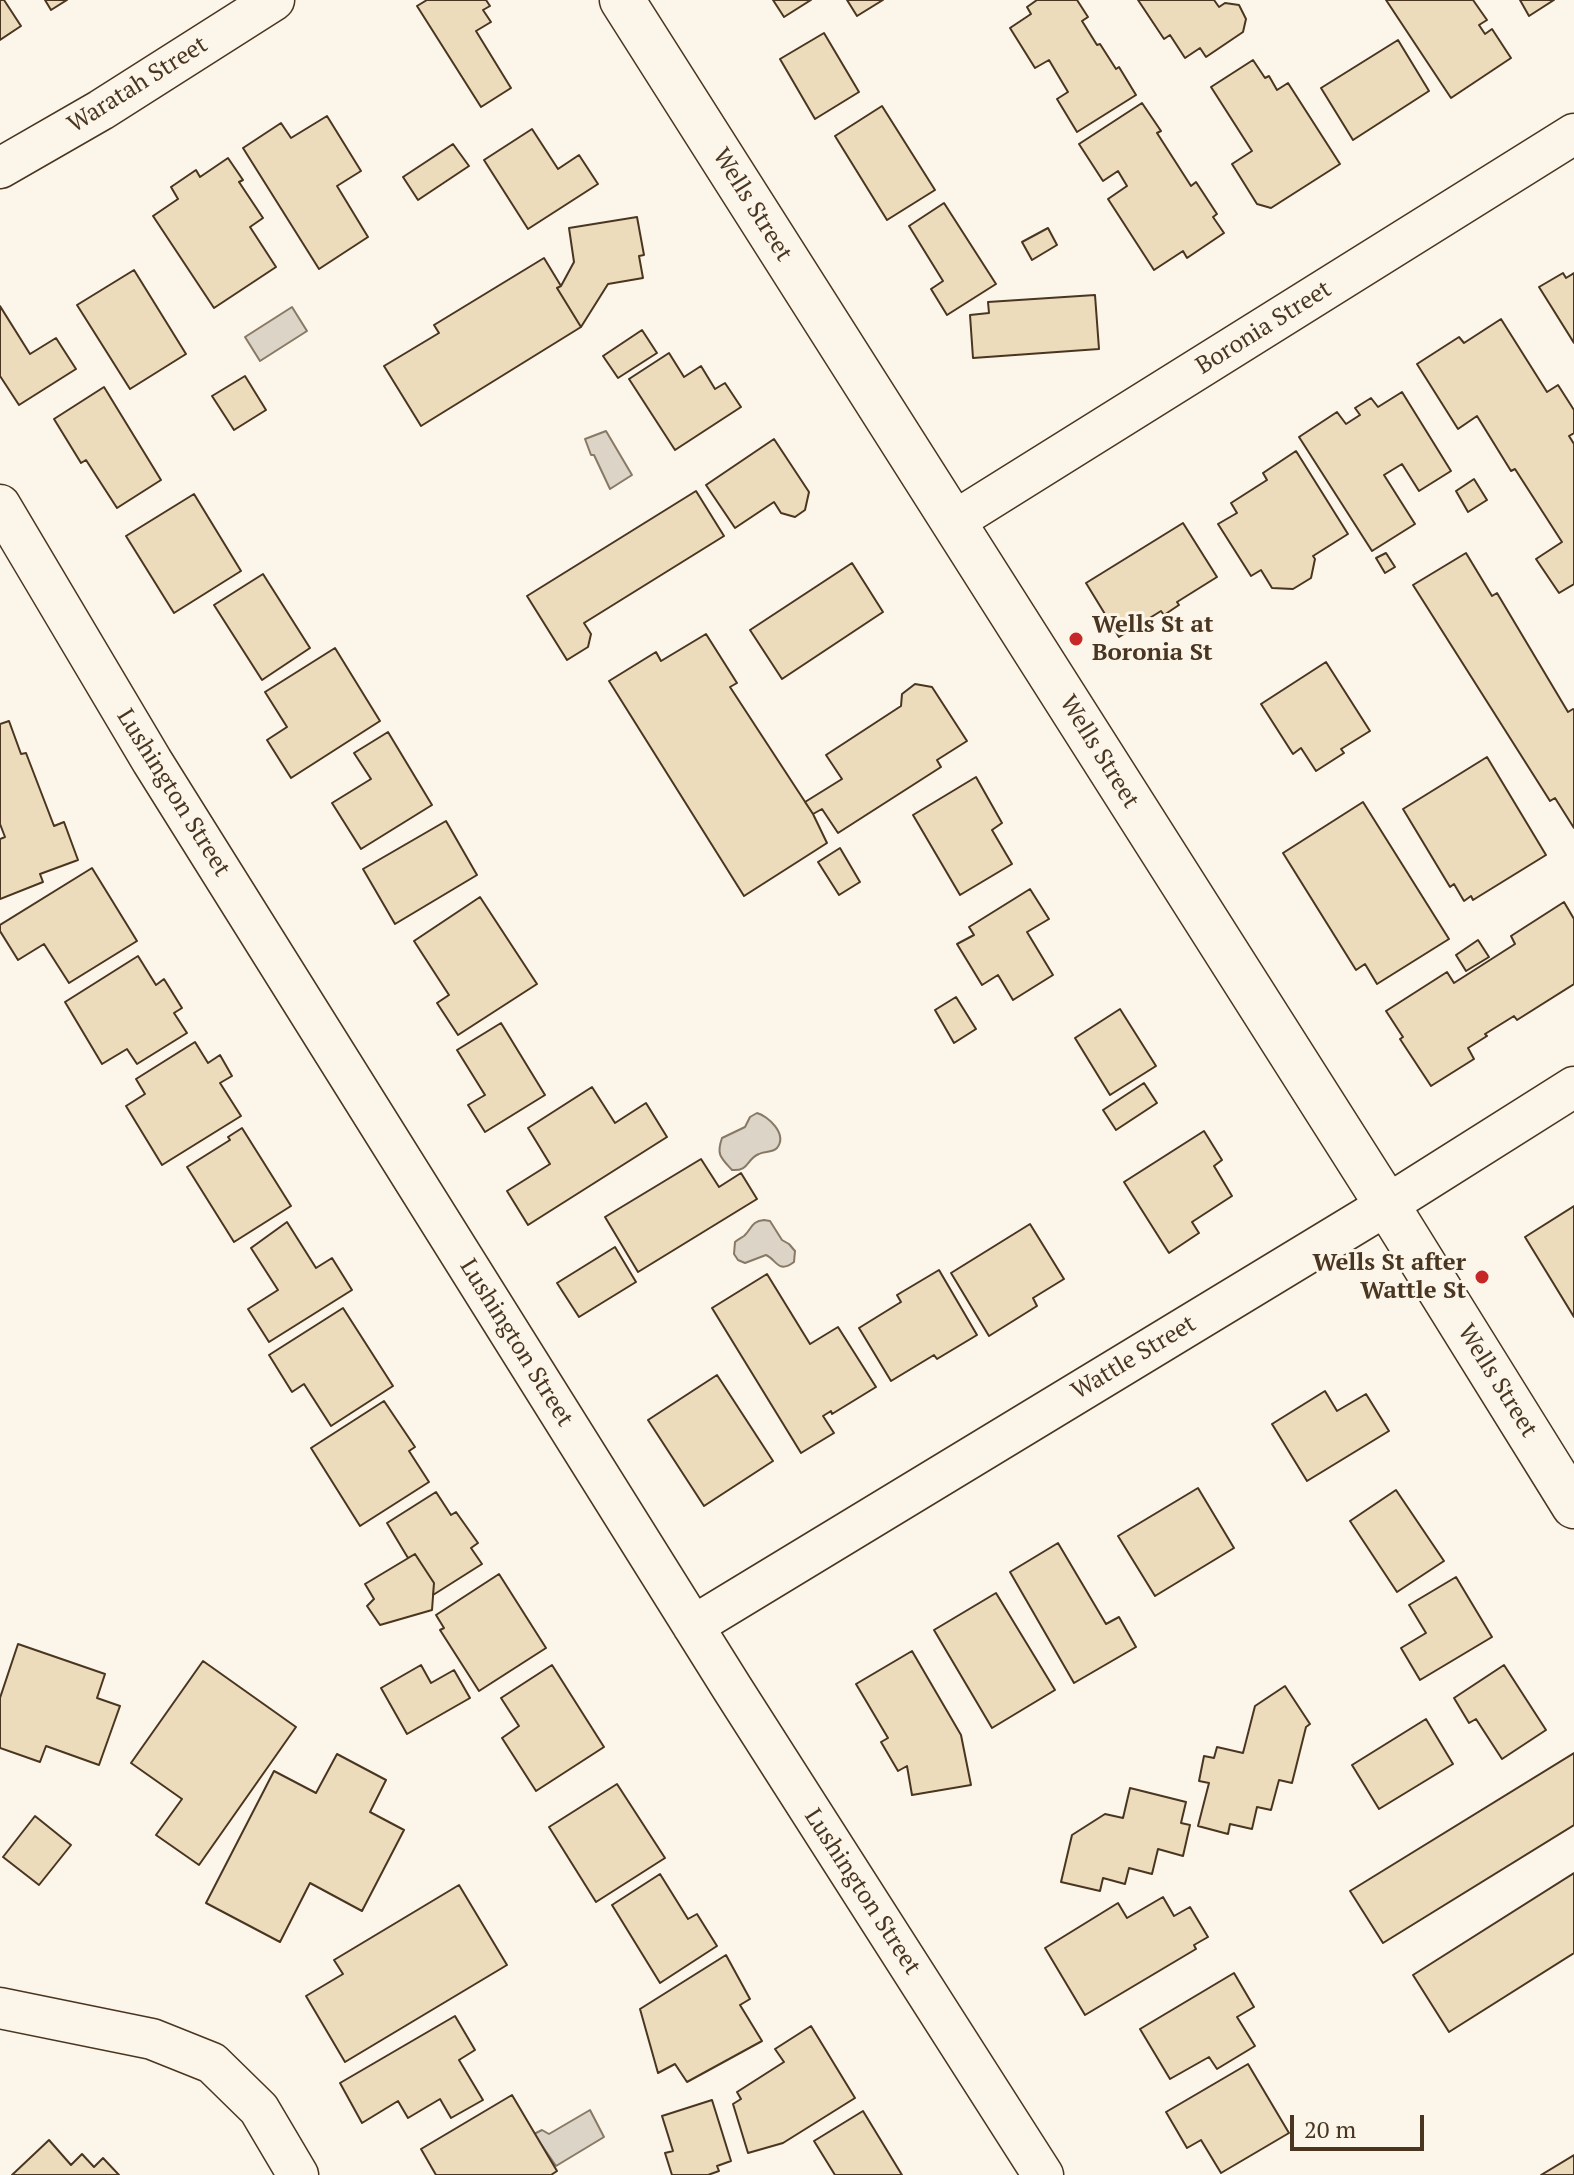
<!DOCTYPE html>
<style>
body{margin:0}
#map{position:relative;width:1574px;height:2175px;overflow:hidden;background:#fbf6e9;font-family:"PT Serif",serif}
canvas{display:block}
.scale{position:absolute;left:1290px;top:2115px;width:134px;height:36px;box-sizing:border-box;border:4px solid #4a3520;border-top:0;padding-left:10px;font-size:24px;line-height:28px;white-space:nowrap;color:#4a3520;-webkit-text-stroke:6px #fbf6e9;paint-order:stroke}
</style>
<div id="map">
<canvas width="1574" height="2175"></canvas>
<div class="scale">20 m</div>
</div>
<script>
const ctx = document.querySelector('canvas').getContext('2d');
ctx.lineJoin = 'round';
function paint(path, color) { ctx.fillStyle = color; ctx.fill(path, 'evenodd'); }
function strokePath(path, color, width, dash) { ctx.strokeStyle = color; ctx.lineWidth = width; ctx.lineCap = dash ? 'butt' : 'round'; ctx.setLineDash(dash || []); ctx.stroke(path); }
function drawText(font, color, halo, rows, align = 'center') {
  ctx.font = font + ' "PT Serif",serif'; ctx.lineWidth = 6; ctx.setLineDash([]); ctx.textBaseline = 'middle'; ctx.strokeStyle = halo; ctx.fillStyle = color; for (const [text, x, y, turn = 0] of rows) {
    ctx.save(); ctx.translate(x, y); ctx.rotate((+turn || 0) * Math.PI / 180); ctx.textAlign = isNaN(turn) ? turn : align; if (halo) ctx.strokeText(text, 0, 0); ctx.fillText(text, 0, 0); ctx.restore();
  }
}
const water = new Path2D(`
 M292,307L307,331L260,361L245,337Z
 M606,431L632,475L610,489L594,455H591L585,439Z
 M757,1113C768,1116 788,1134 777,1148C772,1153 764,1151 759,1154C746,1159 750,1171 732,1170C721,1158 716,1155 722,1138L745,1127L750,1117Z
 M764,1220L770,1221L782,1240L789,1244L795,1251L794,1262C778,1274 777,1260 766,1255L745,1263L738,1260L734,1254L735,1242C738,1239 741,1238 744,1236C752,1229 751,1221 764,1220Z
 M590,2110L604,2137L556,2166L534,2134L542,2130L549,2134Z`);
paint(water, '#dcd4c6');
strokePath(water, '#887966', 2);
const building = new Path2D(`
 M0,0H4L21,26L0,40Z
 M45,0H67L51,10Z
 M427,0H486L490,6L483,10L491,22L476,31L511,88L481,107L417,6Z
 M773,0H811L784,17Z
 M847,0H883L857,16Z
 M1037,0H1077L1088,17L1082,21L1097,45L1100,44L1116,69L1119,67L1136,95L1077,132L1057,99L1068,92L1049,60L1035,68L1010,28L1031,14L1027,7Z
 M1138,0H1214L1219,7L1225,3L1239,5L1246,19L1243,32L1206,57L1200,48L1185,58L1170,35L1164,39Z
 M1386,0H1473L1487,20L1479,25L1485,34L1492,29L1511,58L1451,98Z
 M1520,0H1554L1529,16Z
 M824,33L859,92L815,119L780,59Z
 M1398,40L1429,91L1353,140L1321,88Z
 M1253,60L1265,78L1269,76L1277,90L1288,83L1340,164L1271,208L1257,204L1232,164L1252,151L1211,87Z
 M1142,103L1161,131L1157,133L1191,186L1196,182L1217,214L1213,217L1224,233L1187,258L1183,251L1154,270L1108,199L1127,186L1118,171L1103,181L1079,144Z
 M882,106L935,190L887,220L835,136Z
 M327,116L361,171L337,186L368,237L319,269L243,148L281,123L291,138Z
 M532,129L558,169L579,155L598,184L528,229L484,160Z
 M453,144L469,166L418,200L403,177Z
 M228,158L243,180L239,182L263,218L250,227L276,267L214,308L153,216L178,199L171,187L196,170L200,177Z
 M944,203L996,284L947,315L931,289L943,281L909,226Z
 M637,217L644,255L639,256L643,278L608,284L581,327L557,288L561,286L574,262L569,228Z
 M1048,228L1057,245L1032,260L1022,242Z
 M544,258L561,286L557,288L581,327L421,426L384,366L439,333L434,325Z
 M134,270L186,354L130,389L77,305Z
 M1563,273L1566,278L1574,273V343L1539,287Z
 M1095,295L1099,349L973,358L970,315L989,313L988,302Z
 M0,306L30,354L56,338L76,369L19,405L0,376Z
 M1501,319L1547,392L1558,385L1574,410V433L1569,436L1574,444V584L1559,593L1536,559L1562,542L1515,469L1511,471L1477,416L1458,429L1417,364L1459,337L1464,343Z
 M642,330L657,353L618,378L603,356Z
 M669,353L684,377L701,366L715,389L725,383L741,407L675,450L629,379Z
 M245,376L266,410L234,430L212,396Z
 M104,387L161,480L117,508L86,460L81,463L54,419Z
 M1402,392L1451,471L1419,491L1402,464L1384,475L1415,524L1372,551L1299,437L1337,412L1346,424L1360,415L1355,408L1371,398L1378,407Z
 M774,439L809,492L805,510L795,517L781,513L774,502L735,528L706,485Z
 M1296,451L1348,534L1313,556L1315,559L1311,578L1293,589L1272,588L1261,570L1251,576L1218,524L1237,513L1231,503L1267,480L1263,473Z
 M1474,479L1487,500L1468,512L1456,491Z
 M696,491L724,536L584,623L591,634L588,647L567,660L527,596Z
 M194,494L241,571L174,613L126,536Z
 M1183,523L1217,577L1177,602L1179,605L1164,615L1161,611L1119,637L1086,583Z
 M1386,553L1395,567L1385,573L1376,558Z
 M1466,553L1492,596L1497,593L1568,712L1573,709L1574,710V828L1555,798L1550,801L1413,585Z
 M852,563L883,612L782,679L750,630Z
 M263,574L310,648L262,680L214,605Z
 M706,634L737,683L730,687L813,814L827,843L744,896L609,681L656,652L661,661Z
 M335,648L380,721L291,778L267,740L287,727L265,692Z
 M1326,662L1370,731L1341,749L1344,753L1316,771L1301,748L1293,754L1261,704Z
 M915,684L932,687L967,741L937,760L941,767L838,833L822,809L813,814L805,802L842,779L826,755L901,706L902,694Z
 M9,721L21,754L26,753L54,826L64,822L78,860L40,874L43,882L0,899V839L5,837L0,824V724Z
 M388,732L432,805L361,849L332,803L371,779L354,753Z
 M1487,757L1546,855L1473,900L1471,896L1464,901L1454,884L1450,887L1403,809Z
 M976,777L1002,823L992,830L1012,864L960,895L913,815Z
 M1363,802L1449,939L1377,984L1365,964L1356,970L1283,853Z
 M446,821L477,875L395,924L363,869Z
 M840,848L860,882L839,895L818,862Z
 M92,868L137,941L69,983L44,944L18,960L0,931V925Z
 M1030,889L1049,919L1027,932L1053,975L1013,1000L998,975L982,985L957,944L974,935L969,927Z
 M480,897L537,984L458,1035L437,1003L449,995L414,941Z
 M1564,902L1574,919V984L1517,1020L1514,1016L1485,1034L1487,1036L1468,1048L1474,1059L1431,1086L1400,1039L1403,1037L1386,1011L1447,972L1454,983L1515,944L1511,936Z
 M1478,940L1489,957L1466,971L1456,955Z
 M138,956L156,985L164,979L182,1008L174,1013L187,1033L137,1064L127,1049L102,1064L65,1002Z
 M956,997L976,1029L954,1043L935,1010Z
 M1120,1009L1156,1066L1110,1095L1075,1038Z
 M501,1023L545,1095L485,1132L468,1105L485,1095L457,1050Z
 M195,1042L208,1063L220,1055L232,1076L220,1083L241,1116L162,1165L126,1106L145,1094L136,1079Z
 M1144,1083L1157,1103L1116,1130L1103,1110Z
 M592,1087L615,1123L646,1103L667,1137L528,1225L507,1191L550,1164L528,1128Z
 M242,1128L291,1206L234,1242L187,1167L230,1140L228,1137Z
 M1204,1131L1222,1160L1214,1166L1232,1196L1192,1222L1199,1233L1169,1253L1124,1182Z
 M701,1159L719,1187L741,1173L757,1199L638,1272L605,1217Z
 M1574,1206V1317L1525,1237Z
 M287,1222L316,1268L332,1258L352,1290L269,1342L248,1309L278,1290L251,1248Z
 M1030,1224L1064,1279L1033,1298L1037,1306L989,1336L951,1273Z
 M615,1247L636,1282L579,1317L557,1283Z
 M939,1270L977,1335L937,1359L934,1355L891,1381L859,1328L901,1302L897,1295Z
 M767,1274L810,1344L838,1327L876,1387L832,1414L831,1411L823,1416L834,1433L801,1453L712,1308Z
 M343,1308L393,1386L331,1426L304,1384L292,1392L269,1355Z
 M717,1375L773,1461L704,1506L648,1420Z
 M1325,1391L1337,1411L1366,1394L1389,1431L1307,1481L1272,1424Z
 M384,1401L415,1447L409,1451L429,1482L360,1526L311,1448Z
 M1198,1488L1234,1548L1155,1596L1118,1536Z
 M1396,1490L1444,1561L1397,1592L1350,1521Z
 M436,1492L451,1515L456,1512L478,1543L471,1548L482,1564L433,1595L434,1583L415,1554L408,1558L387,1523Z
 M1058,1543L1106,1624L1119,1617L1136,1647L1074,1683L1010,1572Z
 M415,1554L434,1583L432,1610L380,1625L367,1606L374,1599L365,1584Z
 M499,1574L546,1648L479,1691L440,1630L444,1628L436,1615Z
 M1456,1577L1492,1637L1420,1680L1401,1648L1426,1633L1409,1605Z
 M996,1593L1055,1690L992,1728L934,1630Z
 M18,1644L105,1674L97,1698L120,1706L99,1765L46,1746L40,1762L0,1748V1698Z
 M912,1651L961,1735L971,1785L912,1795L907,1766L898,1771L881,1742L888,1738L856,1684Z
 M203,1661L296,1727L199,1865L156,1835L182,1799L131,1763Z
 M421,1665L431,1683L454,1670L470,1698L407,1734L381,1688Z
 M552,1665L604,1747L536,1791L502,1738L519,1726L501,1698Z
 M1504,1665L1546,1730L1502,1759L1476,1719L1469,1723L1454,1698Z
 M1285,1686L1310,1724L1306,1727L1292,1783L1279,1780L1271,1810L1257,1807L1252,1829L1230,1824L1228,1834L1198,1826L1209,1783L1199,1781L1204,1756L1214,1758L1217,1747L1243,1753L1255,1706Z
 M1426,1719L1453,1764L1379,1809L1352,1765Z
 M1574,1753V1825L1383,1943L1350,1891Z
 M337,1754L386,1780L370,1812L404,1830L362,1911L310,1883L280,1942L206,1903L274,1771L316,1793Z
 M617,1784L665,1858L596,1902L549,1827Z
 M1130,1788L1186,1802L1181,1823L1190,1825L1183,1856L1158,1849L1152,1874L1129,1868L1125,1884L1103,1878L1100,1891L1061,1882L1072,1835L1105,1814L1123,1818Z
 M35,1816L71,1845L39,1885L3,1857Z
 M1574,1873V1953L1449,2032L1413,1975Z
 M660,1874L688,1919L697,1914L717,1946L660,1983L612,1905Z
 M459,1885L507,1965L345,2062L306,1996L343,1974L334,1960Z
 M1163,1897L1174,1916L1190,1907L1208,1937L1194,1945L1196,1949L1085,2015L1045,1948L1118,1903L1127,1918Z
 M726,1955L750,1999L740,2005L762,2041L687,2082L675,2064L658,2073L640,2009Z
 M1234,1973L1254,2007L1237,2017L1255,2046L1217,2069L1209,2057L1170,2079L1140,2029Z
 M455,2016L475,2050L459,2060L483,2100L451,2118L440,2099L408,2118L398,2101L362,2123L340,2083Z
 M811,2026L855,2098L783,2143L748,2153L733,2104L741,2099L737,2092L784,2062L775,2049Z
 M1248,2064L1289,2133L1221,2173L1201,2140L1187,2148L1166,2112Z
 M512,2095L557,2171L551,2175H436L421,2149Z
 M712,2100L731,2161L717,2166L719,2171L708,2175H672L665,2153L673,2151L662,2116Z
 M863,2111L902,2175H835L814,2141Z
 M49,2140L71,2165L82,2154L94,2167L103,2158L119,2175H12Z
 M1574,2155V2175H1541Z`);
paint(building, '#ecdcbc');
strokePath(building, '#4a3520', 2);
const minor = new Path2D(`
 M0,168L101,110L274,0
 M0,505L152,761L732,1688L1043,2175
 M953,522L1574,134
 M693,1626L1387,1205L1574,1087
 M0,2008L152,2039L212,2063L259,2109L298,2175`);
const tertiary = new Path2D(`
 M622,0L1387,1205L1574,1506`);
strokePath(minor, '#4a3520', 43);
strokePath(tertiary, '#4a3520', 47);
strokePath(minor, '#fbf6e9', 40);
strokePath(tertiary, '#fbf6e9', 44);
for (const [x, y, r, color] of [
 [1076,639,8,"#c62828"],
 [1482,1277,8,"#c62828"]
]) { const dot = new Path2D(); dot.arc(x, y, r, 0, 2 * Math.PI); ctx.fillStyle = color; ctx.fill(dot); strokePath(dot, '#fbf6e9', 3); }
drawText('24px', '#4a3520', '#fbf6e9', [
 ["Waratah Street",138,85,-32],
 ["Wells Street",752,205,58],
 ["Boronia Street",1264,328,-32],
 ["Wells Street",1099,752,58],
 ["Lushington Street",173,793,58],
 ["Lushington Street",516,1343,58],
 ["Wattle Street",1134,1358,-31],
 ["Wells Street",1497,1381,58],
 ["Lushington Street",862,1892,57]
]);
drawText('bold 24px', '#4a3520', '#fbf6e9', [
 ["Wells St at",1092,625],
 ["Boronia St",1092,653],
 ["Wells St after",1466,1263,"right"],
 ["Wattle St",1466,1291,"right"]
], 'left');
</script>
